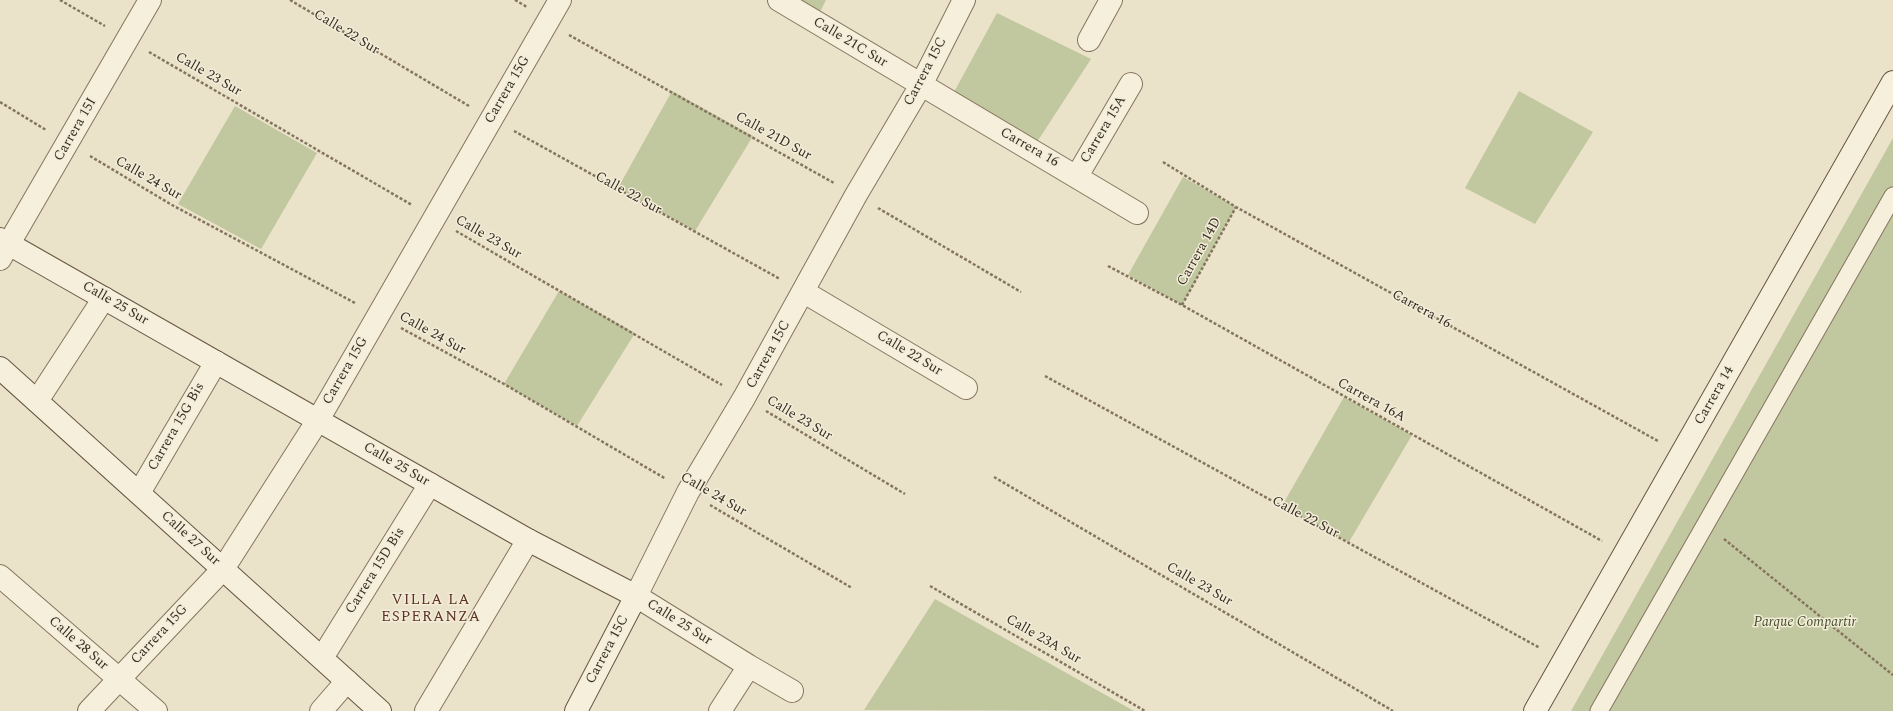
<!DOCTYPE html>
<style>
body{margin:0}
canvas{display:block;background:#eae2c9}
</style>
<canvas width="1893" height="711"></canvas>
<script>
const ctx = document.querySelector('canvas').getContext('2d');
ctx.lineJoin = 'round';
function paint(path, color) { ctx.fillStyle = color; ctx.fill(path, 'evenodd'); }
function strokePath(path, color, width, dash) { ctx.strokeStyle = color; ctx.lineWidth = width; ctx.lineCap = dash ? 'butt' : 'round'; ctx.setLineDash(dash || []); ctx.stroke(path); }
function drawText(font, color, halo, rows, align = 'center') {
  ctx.font = font + ' Spectral,serif'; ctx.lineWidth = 3; ctx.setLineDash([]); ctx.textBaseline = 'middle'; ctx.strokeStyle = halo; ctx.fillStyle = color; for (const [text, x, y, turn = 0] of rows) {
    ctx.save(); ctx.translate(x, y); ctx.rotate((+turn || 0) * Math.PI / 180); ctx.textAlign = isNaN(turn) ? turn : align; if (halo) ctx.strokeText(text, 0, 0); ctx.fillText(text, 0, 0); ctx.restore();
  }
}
paint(new Path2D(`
 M779,0H826L815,22Z
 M997,13L1091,59L1037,142L953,94Z
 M672,91L753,136L695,231L618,188Z
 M1519,91L1593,132L1535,224L1465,188Z
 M235,106L317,153L261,249L178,204Z
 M1893,138V711H1571Z
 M1183,177L1236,207L1182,305L1128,275Z
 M559,291L635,333L577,426L504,384Z
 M1344,397L1412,435L1349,542L1282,506Z
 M935,599L1134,711L864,710Z`), '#c1c79e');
const lane = new Path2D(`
 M1599,711L1893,196`);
const street = new Path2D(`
 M779,0L1137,213
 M1089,40L1111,0
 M1077,176L1131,84
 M0,259L150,0
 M804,292L966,388
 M37,401L104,298
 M139,493L216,362
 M0,576L156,711
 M322,658L430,484
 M792,691L749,666L636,596L688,492L744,398L856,195L921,85L964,0
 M89,711L223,569L318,420L560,0
 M321,711L347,681
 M426,711L528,540
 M720,711L749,666`);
const secondary = new Path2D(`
 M0,239L528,540L636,596L576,711
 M0,368L380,711
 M1535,711L1893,82`);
strokePath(lane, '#85755f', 19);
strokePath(street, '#85755f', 24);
strokePath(secondary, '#675642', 24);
strokePath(new Path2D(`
 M60,0L105,26
 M290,0L469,106
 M515,0L527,7
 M569,35L834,183
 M149,52L412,205
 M0,102L46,130
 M514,131L780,279
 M90,156L172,205L355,303
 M1163,162L1236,207L1658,441
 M878,208L1021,292
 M456,231L722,385
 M1108,266L1182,305L1602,541
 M1182,305L1236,207
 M401,328L504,384L666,479
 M1045,376L1540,648
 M766,411L905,494
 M994,477L1393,711
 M710,505L852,588
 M1724,539L1893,675
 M930,586L1145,711`), '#85755f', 2.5, [3, 2]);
strokePath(lane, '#f6efdc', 17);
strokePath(street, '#f6efdc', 22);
strokePath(secondary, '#f6efdc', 22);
drawText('14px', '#372d21', '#f2ecd8', [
 ["Calle 22 Sur",346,33,31],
 ["Calle 21C Sur",850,43,31],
 ["Carrera 15C",926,72,-62],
 ["Calle 23 Sur",208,75,30],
 ["Carrera 15G",508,90,-60],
 ["Carrera 15I",76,130,-60],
 ["Carrera 15A",1104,130,-59],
 ["Calle 21D Sur",773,137,29],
 ["Carrera 16",1029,148,30],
 ["Calle 24 Sur",148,179,30],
 ["Calle 22 Sur",628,194,29],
 ["Calle 23 Sur",488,238,30],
 ["Carrera 14D",1200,252,-61],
 ["Calle 25 Sur",115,304,30],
 ["Carrera 16",1421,310,29],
 ["Calle 24 Sur",432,334,29],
 ["Calle 22 Sur",909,354,31],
 ["Carrera 15C",769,355,-61],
 ["Carrera 15G",346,371,-60],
 ["Carrera 14",1715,396,-60],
 ["Carrera 16A",1371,401,29],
 ["Calle 23 Sur",799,419,31],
 ["Carrera 15G Bis",177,427,-60],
 ["Calle 25 Sur",396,465,30],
 ["Calle 24 Sur",713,495,30],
 ["Calle 22 Sur",1305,518,28],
 ["Calle 27 Sur",190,539,42],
 ["Carrera 15D Bis",376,571,-58],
 ["Calle 23 Sur",1199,585,30],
 ["Calle 25 Sur",679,623,32],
 ["Carrera 15G",160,635,-47],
 ["Calle 23A Sur",1043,640,30],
 ["Calle 28 Sur",78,644,41],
 ["Carrera 15C",608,650,-62]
]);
drawText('italic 14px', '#45512a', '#f2ecd8', [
 ["Parque Compartir",1805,623]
]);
ctx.letterSpacing = '1px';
drawText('15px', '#5f3425', '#f2ecd8', [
 ["VILLA LA",431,601],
 ["ESPERANZA",431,618]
]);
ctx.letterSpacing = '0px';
</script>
